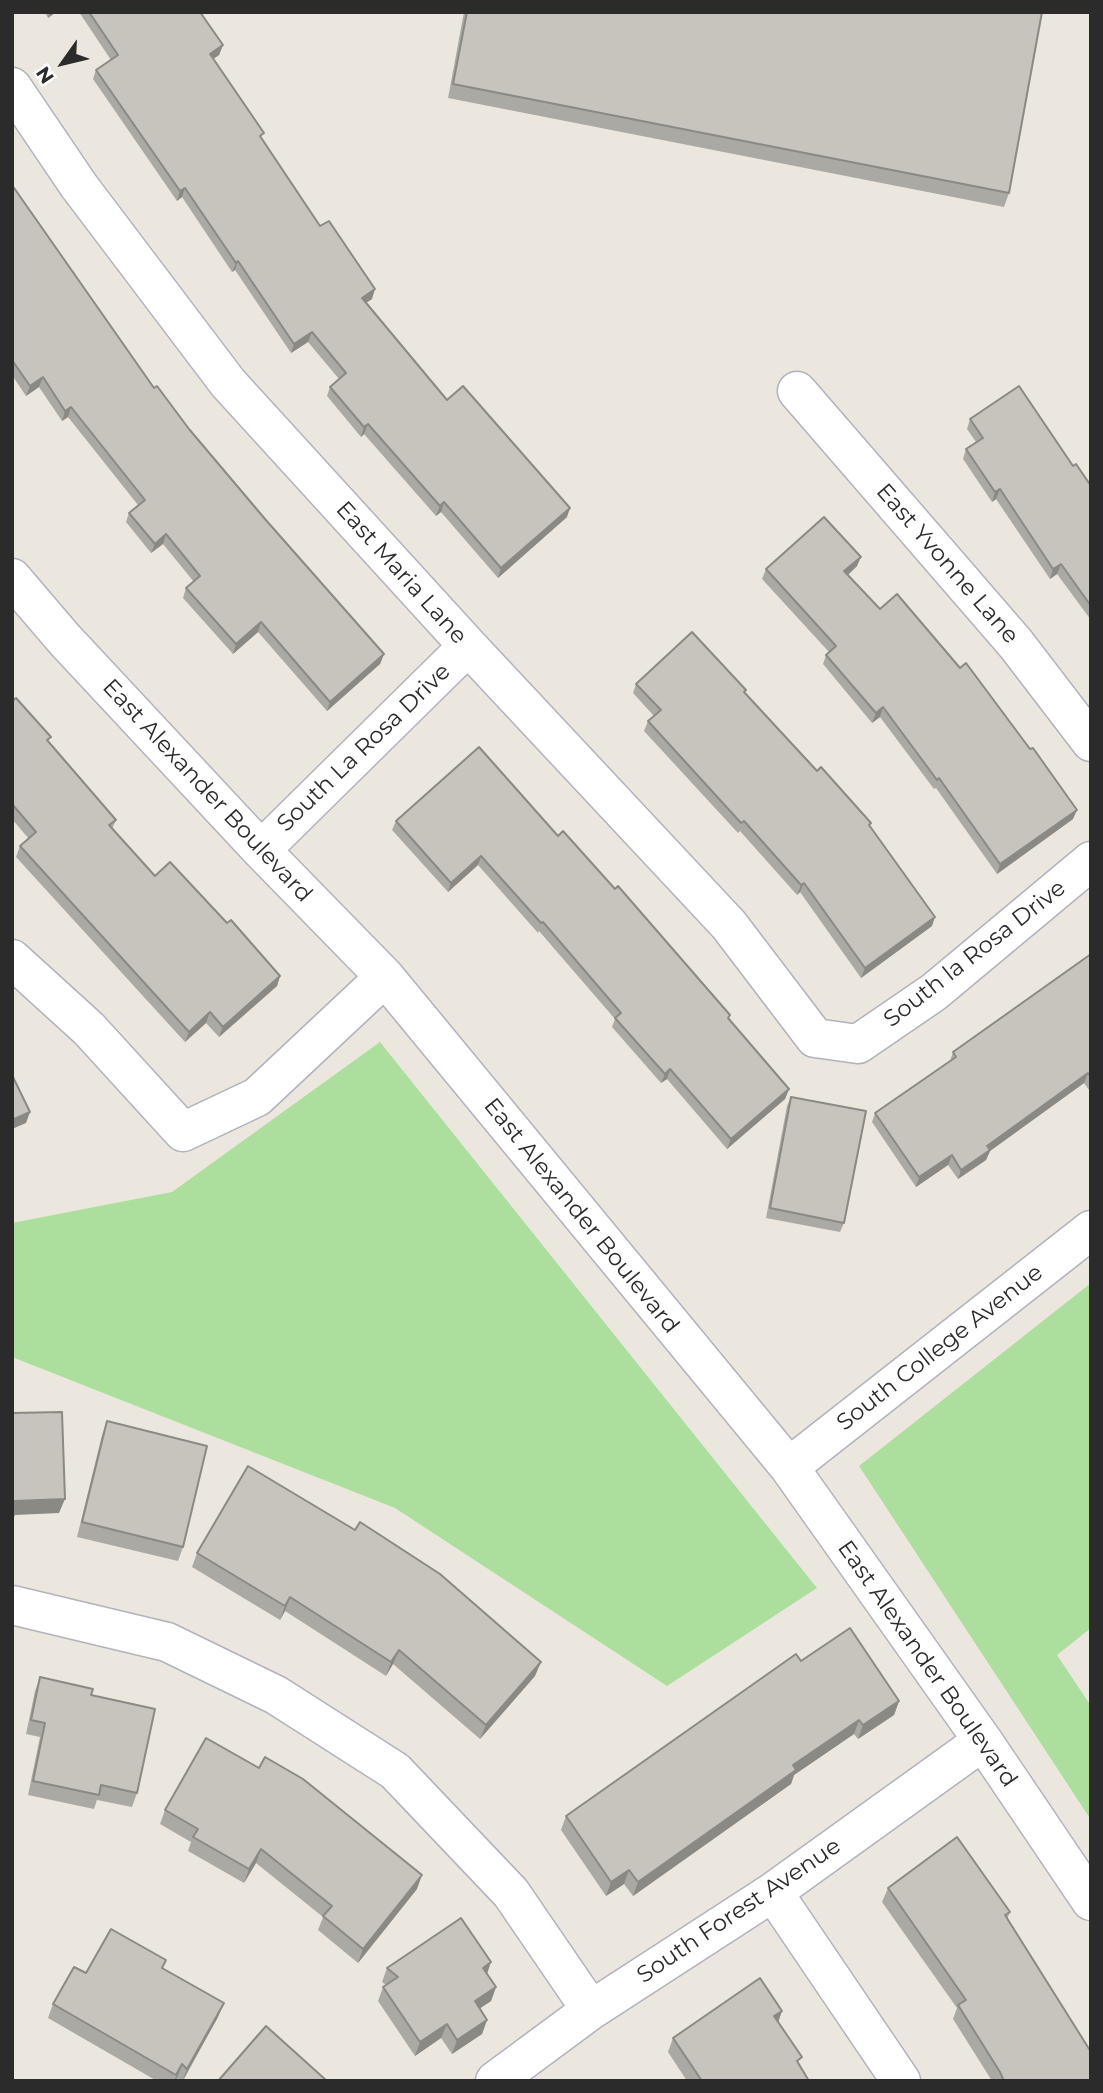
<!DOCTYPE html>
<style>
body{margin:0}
#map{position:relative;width:1103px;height:2093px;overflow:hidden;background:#ece7de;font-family:Montserrat,sans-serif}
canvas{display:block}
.frame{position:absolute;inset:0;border:14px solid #2b2b2b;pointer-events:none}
.north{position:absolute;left:28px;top:28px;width:70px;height:70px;-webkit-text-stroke:5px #fff;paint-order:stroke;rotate:236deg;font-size:19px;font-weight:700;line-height:28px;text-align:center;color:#2b2b2b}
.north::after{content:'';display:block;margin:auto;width:24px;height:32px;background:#2b2b2b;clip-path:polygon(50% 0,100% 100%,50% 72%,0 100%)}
</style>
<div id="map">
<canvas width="1103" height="2093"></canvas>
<div class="frame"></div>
<div class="north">N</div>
</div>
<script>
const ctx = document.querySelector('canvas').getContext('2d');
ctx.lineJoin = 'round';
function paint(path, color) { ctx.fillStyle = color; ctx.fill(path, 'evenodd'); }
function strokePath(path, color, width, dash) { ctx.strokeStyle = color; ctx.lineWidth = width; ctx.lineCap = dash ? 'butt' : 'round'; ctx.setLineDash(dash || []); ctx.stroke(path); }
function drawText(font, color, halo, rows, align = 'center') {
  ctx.font = font + ' Montserrat,sans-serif'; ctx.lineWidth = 5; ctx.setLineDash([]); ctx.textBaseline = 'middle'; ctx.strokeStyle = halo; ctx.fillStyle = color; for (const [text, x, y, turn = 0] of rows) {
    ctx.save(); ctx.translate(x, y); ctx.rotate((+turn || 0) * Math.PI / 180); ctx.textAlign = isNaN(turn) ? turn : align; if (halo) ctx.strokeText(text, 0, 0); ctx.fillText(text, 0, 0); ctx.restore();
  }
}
paint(new Path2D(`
 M380,1042L817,1588L667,1686L395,1508L12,1357V1223L172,1192Z
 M1091,1283V1628L1057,1655L1091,1706V1820L859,1466Z`), '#acdf9d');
const minor = new Path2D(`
 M12,87L79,186L228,383L468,646L729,925L815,1038L858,1044L934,992L1091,861
 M797,391L1016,644L1091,742
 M12,578L65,640L261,850L385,977L789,1467L983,1741L1091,1901
 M261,850L468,646
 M12,959L89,1029L183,1132L257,1097L385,977
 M789,1467L1091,1230
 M12,1605L167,1642L276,1695L395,1771L511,1893L591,2010
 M773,1892L901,2081
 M495,2081L591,2010L773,1892L983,1741`);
strokePath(minor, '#b1b2bd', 41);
strokePath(minor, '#fff', 38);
paint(new Path2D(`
 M45,12H56L48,18Z
 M79,12H200L223,45L219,55L213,59L262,139L320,226L372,299L366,303L447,400L567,517L498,578L441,512L436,516L364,434L361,437L327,396L330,387L339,379L308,342L291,353L235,270L232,272L182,197L177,201L93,79L96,70L111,60Z
 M464,12H1042L1009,193L1004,207L448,98Z
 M12,185L154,388L265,519L384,654L380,664L327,711L258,632L233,654L183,598L186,588L194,582L163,544L151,553L126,522L129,513L138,505L68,417L62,421L39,387L26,396L12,375Z
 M970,419L1073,466L1091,486V620L1057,574L1050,579L996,499L992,502L963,459L966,449L976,442L967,429Z
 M857,566L848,575L1073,819L997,874L936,788L934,789L880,717L872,723L823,664L826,655L829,652L762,579L766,569Z
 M636,684L746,690L745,693L870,826L932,926L861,978L800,892L797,895L740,831L738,833L644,731L648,721L654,716L633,693Z
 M12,701L116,820L112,829L155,876L227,923L280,976L277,986L219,1037L206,1023L185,1042L16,857L20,846L29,839L12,819Z
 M396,821L558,836L729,1019L789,1089L785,1099L727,1149L667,1079L661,1083L612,1027L615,1019L539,931L538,933L478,865L448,892L392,830Z
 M1091,954V1088L1089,1090L1084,1083L990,1151L986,1160L958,1179L948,1165L916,1187L872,1122L875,1113L950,1061L953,1052Z
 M791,1097L844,1223L840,1232L766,1218L787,1106Z
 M107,1421L183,1547L178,1561L77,1537L102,1435Z
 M197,1553L535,1676L480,1739L393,1664L386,1676L285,1611L280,1620L192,1567Z
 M801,1661L899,1701L894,1715L858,1739L854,1734L794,1775L791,1784L633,1896L624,1884L606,1896L561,1830L566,1816Z
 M40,1677L91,1695L137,1793L132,1807L97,1800L94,1809L28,1795L40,1737L26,1734L35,1691Z
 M165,1810L417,1889L358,1963L318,1930L323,1917L256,1863L244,1883L188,1851L191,1842L160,1824Z
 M888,1888L1010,1912L1007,1919L1091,2081H992L953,2019L957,2008L882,1902Z
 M387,1968L487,1974L496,1987L491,2001L480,2008L487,2020L482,2034L452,2054L441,2038L415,2056L378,2001L383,1987L386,1985L382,1982Z
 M163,1969L218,2017L183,2081H179L177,2078L175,2081H157L48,2018L53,2004L86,1973Z
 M782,2011L778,2022L799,2065L809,2081H687L668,2052L673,2038Z`), '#aba9a3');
paint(new Path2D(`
 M50,12H56L48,18Z
 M223,45L219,55L206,64L210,54Z
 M185,188L182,197L177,201L180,191Z
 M238,261L235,270L232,272L236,263Z
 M375,289L372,299L358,308L362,298Z
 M312,332L308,342L291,353L294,344Z
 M43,377L39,387L26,396L30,386Z
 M71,407L68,417L62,421L65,411Z
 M368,424L364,434L361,437L364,427Z
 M1000,489L996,499L992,502L995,492Z
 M444,502L441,512L436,516L440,506Z
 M570,508L567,517L498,578L501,568Z
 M166,534L163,544L151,553L155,544Z
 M861,557L857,566L841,581L844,571Z
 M1061,564L1057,574L1050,579L1053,569Z
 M261,622L258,632L233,654L236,644Z
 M384,654L380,664L327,711L330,702Z
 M883,707L880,717L872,723L876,713Z
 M1077,810L1073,819L997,874L1000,864Z
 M481,856L478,865L448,892L451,883Z
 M804,883L800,892L797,895L801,885Z
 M935,917L932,926L861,978L865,968Z
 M280,976L277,986L219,1037L223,1027Z
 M210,1012L206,1023L185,1042L189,1032Z
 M670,1069L667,1079L661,1083L665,1074Z
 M1088,1073L1084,1083L990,1151L986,1160L958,1179L961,1170L987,1146Z
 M789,1089L785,1099L727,1149L731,1139Z
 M30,1112L26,1123L12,1129V1120Z
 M952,1155L948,1165L916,1187L919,1177Z
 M65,1499L59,1513L15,1515L12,1522V1508L15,1501Z
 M290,1597L285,1611L280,1620L285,1606Z
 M399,1650L393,1664L386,1676L391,1662Z
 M541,1662L535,1676L480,1739L486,1725Z
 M899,1701L894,1715L858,1739L863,1725Z
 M859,1720L854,1734L794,1775L791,1784L633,1896L638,1882L793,1765Z
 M261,1849L256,1863L244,1883L249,1869Z
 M629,1870L624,1884L606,1896L611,1882Z
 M422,1875L417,1889L358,1963L363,1949Z
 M491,1962L486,1977L483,1968Z
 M496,1987L491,2001L470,2015L475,2001Z
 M224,2003L218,2017L182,2081L187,2069Z
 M782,2011L777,2025L774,2016Z
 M487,2020L482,2034L452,2054L457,2040Z
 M447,2024L441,2038L415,2056L420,2042Z
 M182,2064L177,2078L175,2081H174Z`), '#8b8984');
const building = new Path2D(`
 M89,12H200L223,45L210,54L264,133L260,136L320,226L329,221L375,289L362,298L447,400L463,386L570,508L501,568L444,502L440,506L368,424L364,427L330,387L346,373L312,332L294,344L238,261L236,263L185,188L180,191L96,70L118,55Z
 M467,12H1042L1009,193L453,84Z
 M12,185L154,388L157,386L189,429L265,519L384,654L330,702L261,622L236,644L186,588L200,576L166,534L155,544L129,513L145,500L71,407L65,411L43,377L30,386L12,360Z
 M1019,386L1073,466L1076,464L1091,486V606L1061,564L1053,569L1000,489L995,492L966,449L983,438L970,419Z
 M824,517L861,557L844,571L880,609L897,594L960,668L966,663L1030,749L1033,748L1077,810L1000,864L939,778L937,780L883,707L876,713L826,655L836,646L766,569Z
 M692,632L746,690L744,692L817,771L821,767L871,823L869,825L935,917L865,968L804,883L801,885L744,821L741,823L648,721L661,710L636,684Z
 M16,698L51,737L47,740L116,820L109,825L155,876L170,862L227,923L231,920L280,976L223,1027L210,1012L189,1032L20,846L36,832L12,804V701Z
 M479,747L558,836L563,831L615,889L618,886L730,1015L728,1018L789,1089L731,1139L670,1069L665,1074L615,1018L621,1013L543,922L541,923L481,856L451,883L396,821Z
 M1091,954V1077L1088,1073L987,1146L990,1150L961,1170L952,1155L919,1177L875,1113L956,1057L953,1052Z
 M12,1075L30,1112L12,1120Z
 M791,1097L866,1111L844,1223L770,1208Z
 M62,1412L65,1499L15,1501V1513H12V1413Z
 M107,1421L207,1446L183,1547L82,1522Z
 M248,1466L355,1530L360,1522L440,1574L541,1662L486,1725L399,1650L391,1662L290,1597L285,1606L197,1553Z
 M850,1628L899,1701L863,1725L859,1720L793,1765L796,1770L638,1882L629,1870L611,1882L566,1816L796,1654L801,1661Z
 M40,1677L93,1689L91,1695L155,1709L137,1793L101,1785L99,1795L33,1781L45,1723L31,1720Z
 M206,1738L259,1768L265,1757L303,1779L422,1875L363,1949L323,1916L332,1906L261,1849L249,1869L193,1837L198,1829L165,1810Z
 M957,1837L1010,1912L1005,1915L1091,2052V2081H1004L1000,2072L958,2005L966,2000L888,1888Z
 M461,1918L491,1962L483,1968L496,1987L475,2001L487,2020L457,2040L447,2024L420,2042L383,1987L398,1977L387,1968Z
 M111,1929L166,1960L162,1968L224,2003L187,2069L182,2064L176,2075L53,2004L74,1967L86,1973Z
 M760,1978L782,2011L774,2016L802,2057L797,2061L809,2081H702L673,2038Z
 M266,2026L327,2081H218Z`);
paint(building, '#c7c4bd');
strokePath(building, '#8b8984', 2);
drawText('23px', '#2b2b2b', '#fff', [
 ["East Yvonne Lane",947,564,49],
 ["East Maria Lane",401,573,48],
 ["South La Rosa Drive",364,748,-44],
 ["East Alexander Boulevard",207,791,47],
 ["South la Rosa Drive",975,954,-38],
 ["East Alexander Boulevard",581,1216,51],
 ["South College Avenue",940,1348,-38],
 ["East Alexander Boulevard",927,1664,55],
 ["South Forest Avenue",739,1911,-34]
]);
</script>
